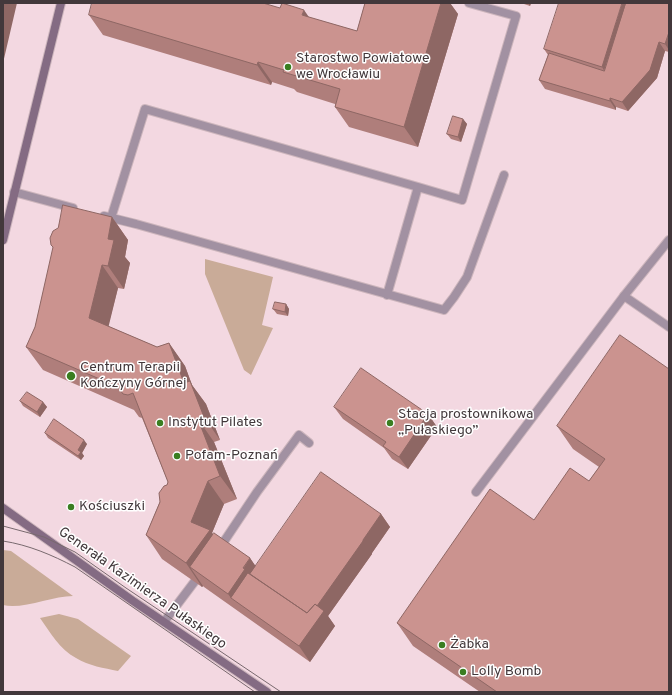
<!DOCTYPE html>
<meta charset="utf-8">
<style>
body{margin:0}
#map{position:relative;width:672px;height:695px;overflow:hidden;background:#f3d8e1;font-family:Overpass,sans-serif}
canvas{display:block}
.frame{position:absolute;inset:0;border:4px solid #42383b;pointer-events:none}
</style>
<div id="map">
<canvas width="672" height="695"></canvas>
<div class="frame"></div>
</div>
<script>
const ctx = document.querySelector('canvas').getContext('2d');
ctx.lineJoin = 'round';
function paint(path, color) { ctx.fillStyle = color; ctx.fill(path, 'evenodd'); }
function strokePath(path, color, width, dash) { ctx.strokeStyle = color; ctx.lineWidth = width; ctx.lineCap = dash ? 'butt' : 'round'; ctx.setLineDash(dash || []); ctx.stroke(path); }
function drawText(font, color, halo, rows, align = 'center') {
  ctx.font = font + ' Overpass,sans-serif'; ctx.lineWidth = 3; ctx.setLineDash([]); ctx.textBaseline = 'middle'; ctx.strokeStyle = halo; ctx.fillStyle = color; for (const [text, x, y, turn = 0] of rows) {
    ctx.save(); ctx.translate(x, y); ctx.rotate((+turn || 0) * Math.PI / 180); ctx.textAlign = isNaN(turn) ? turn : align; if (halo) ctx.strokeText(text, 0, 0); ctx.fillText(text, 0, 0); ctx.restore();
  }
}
paint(new Path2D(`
 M205,259L273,277L262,325L273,328L251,375L244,370L205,274Z
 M3,550L11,551L73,596C52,596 22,610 3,605Z
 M59,614L78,619L131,656L118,671C104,668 89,666 76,658C60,650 50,632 40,618Z`), '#c9ab98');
const lane = new Path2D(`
 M14,192L73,208
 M104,216L136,224L444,310L454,297L467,277L504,175
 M111,218L145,109L418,187
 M387,295L418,187L462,200L516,16L469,3
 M476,492L624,296
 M219,549L257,492L299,435L309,443
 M164,622L195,581`);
const street = new Path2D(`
 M669,240L624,296L669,327`);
const secondary = new Path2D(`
 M3,240L61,3
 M3,508L133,601L267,692`);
strokePath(lane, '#ccb5bc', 10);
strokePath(street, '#ccb5bc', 10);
strokePath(secondary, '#ccb5bc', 10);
strokePath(lane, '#a291a2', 8);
strokePath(street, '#a291a2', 8);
strokePath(secondary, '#846b83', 8);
strokePath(new Path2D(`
 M3,526L44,537L75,552L126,588L281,692
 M3,541C29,545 52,555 75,567L255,692`), '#78696e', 1);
paint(new Path2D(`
 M365,3H450L458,14L418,147L349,127L335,107V104L297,92L294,89L272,82L271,85L103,35L89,15L308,17L357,31Z
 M521,3H531L530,6Z
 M669,3V52L665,51L657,78L628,111L616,107V110L545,89L539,80L548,55L544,49Z
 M463,119L467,124L461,142L451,139L447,134Z
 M112,217L128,240L125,257L130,263L124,289L118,288L108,326L157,347L169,343L185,366L192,385L206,404L220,440L214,442L237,499L224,504L212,533L213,534L250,558L255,566L381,514L390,527L372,553V554L328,616L335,626L310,662L204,587L203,586L202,587L162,559L146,535L168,482L142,418L139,417L134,410L43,370L26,347L35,327L58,228Z
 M286,304L289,309L288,316L277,314L273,309Z
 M620,335L669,692H480L413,646L397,623L534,520L589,481L599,467L573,449L557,426Z
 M20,401L43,402L47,407L40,417L23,406Z
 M334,407L428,414L437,427L408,469L392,459L384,448L343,419Z
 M45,433L87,444L82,453L84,456L81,460L48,438Z`), '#af7e7b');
paint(new Path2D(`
 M3,3H17L3,63Z
 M441,3H450L458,14L418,147L404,127Z
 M528,3H531L530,6Z
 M622,3H635L610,80L602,67Z
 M304,10L318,30L302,15Z
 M669,32V50L665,44Z
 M659,42L665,51L657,78L628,111L622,102Z
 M258,62L272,82L271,85L257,65Z
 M610,98L616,107V110L610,101Z
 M463,119L467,124L461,142L458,137Z
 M112,217L128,240L125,257L130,263L124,289L108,266V239Z
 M102,265L118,288L105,341L89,318Z
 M286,304L289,309L288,316L285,312Z
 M169,343L185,366L192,385L206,404L220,440L204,417L184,383Z
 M43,402L47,407L40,417L37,412Z
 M428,414L437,427L408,469L399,457Z
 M198,419L214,442L237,499L220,476Z
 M84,440L87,444L82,453L84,456L81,460L78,456V450Z
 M208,481L224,504L212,533L226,553L190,567L203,586L202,587L186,563L191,522Z
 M381,514L390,527L372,553V554L328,616L335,626L310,662L299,646L310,616Z
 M250,558L264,578L231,598L228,594Z`), '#8e6764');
const building = new Path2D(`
 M92,3H263L280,8L282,3L304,10L302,15L357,31L365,3H441L404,127L335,107L340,89L283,72L284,70L258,62L257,65L89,15Z
 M559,3H622L602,67L544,49Z
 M626,3H669V32L665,44L659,42L650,70L622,102L610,98V101L539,80L549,53L604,71Z
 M453,116L463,119L458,137L447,134Z
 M63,205L112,217L108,239L114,240L108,266L102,265L89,318L157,347L169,343L184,383L190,381L204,417L198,419L220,476L208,481L191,522L210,530L186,563L146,535L160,502L159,493L164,486L167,485L168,482L133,393L128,395L123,394L118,387L26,347L35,327L53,247L51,245L50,238L53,231L58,228Z
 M275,302L286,304L285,312L273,309Z
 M620,335L669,369V692H497L397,623L490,489L534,520L570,468L589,481L605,459L557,426Z
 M361,368L428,414L399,457L383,446L386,442L334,407Z
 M27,392L43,402L37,412L20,401Z
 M54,419L84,440L78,450L81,452L78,456L45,433Z
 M321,472L381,514L363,540V541L317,606L315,604L307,613L250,574Z
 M214,533L250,558L243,568L245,569L228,594L190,567Z
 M248,573L307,613L315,604L324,611L299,646L231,598Z`);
paint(building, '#cb938f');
strokePath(building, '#8e6764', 1);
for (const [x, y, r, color] of [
 [288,67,4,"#3a7e21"],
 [71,376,5,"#3a7e21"],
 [160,423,4,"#3a7e21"],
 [390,423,4,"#3a7e21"],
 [177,456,4,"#3a7e21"],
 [71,507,4,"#3a7e21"],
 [442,645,4,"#3a7e21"],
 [463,672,4,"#3a7e21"]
]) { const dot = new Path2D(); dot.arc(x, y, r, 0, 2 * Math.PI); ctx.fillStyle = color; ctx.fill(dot); strokePath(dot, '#fff', 1.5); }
drawText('14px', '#42383b', '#fff', [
 ["Starostwo Powiatowe",296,59],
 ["we Wrocławiu",296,75],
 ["Centrum Terapii",80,368],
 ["Kończyny Górnej",80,384],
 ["Stacja prostownikowa",398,415],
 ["„Pułaskiego”",398,431],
 ["Instytut Pilates",168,423],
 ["Pofam-Poznań",185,456],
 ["Kościuszki",79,507],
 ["Żabka",450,645],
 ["Lolly Bomb",471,672]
], 'left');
drawText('14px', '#42383b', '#fff', [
 ["Generała Kazimierza Pułaskiego",142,589,35]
]);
</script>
